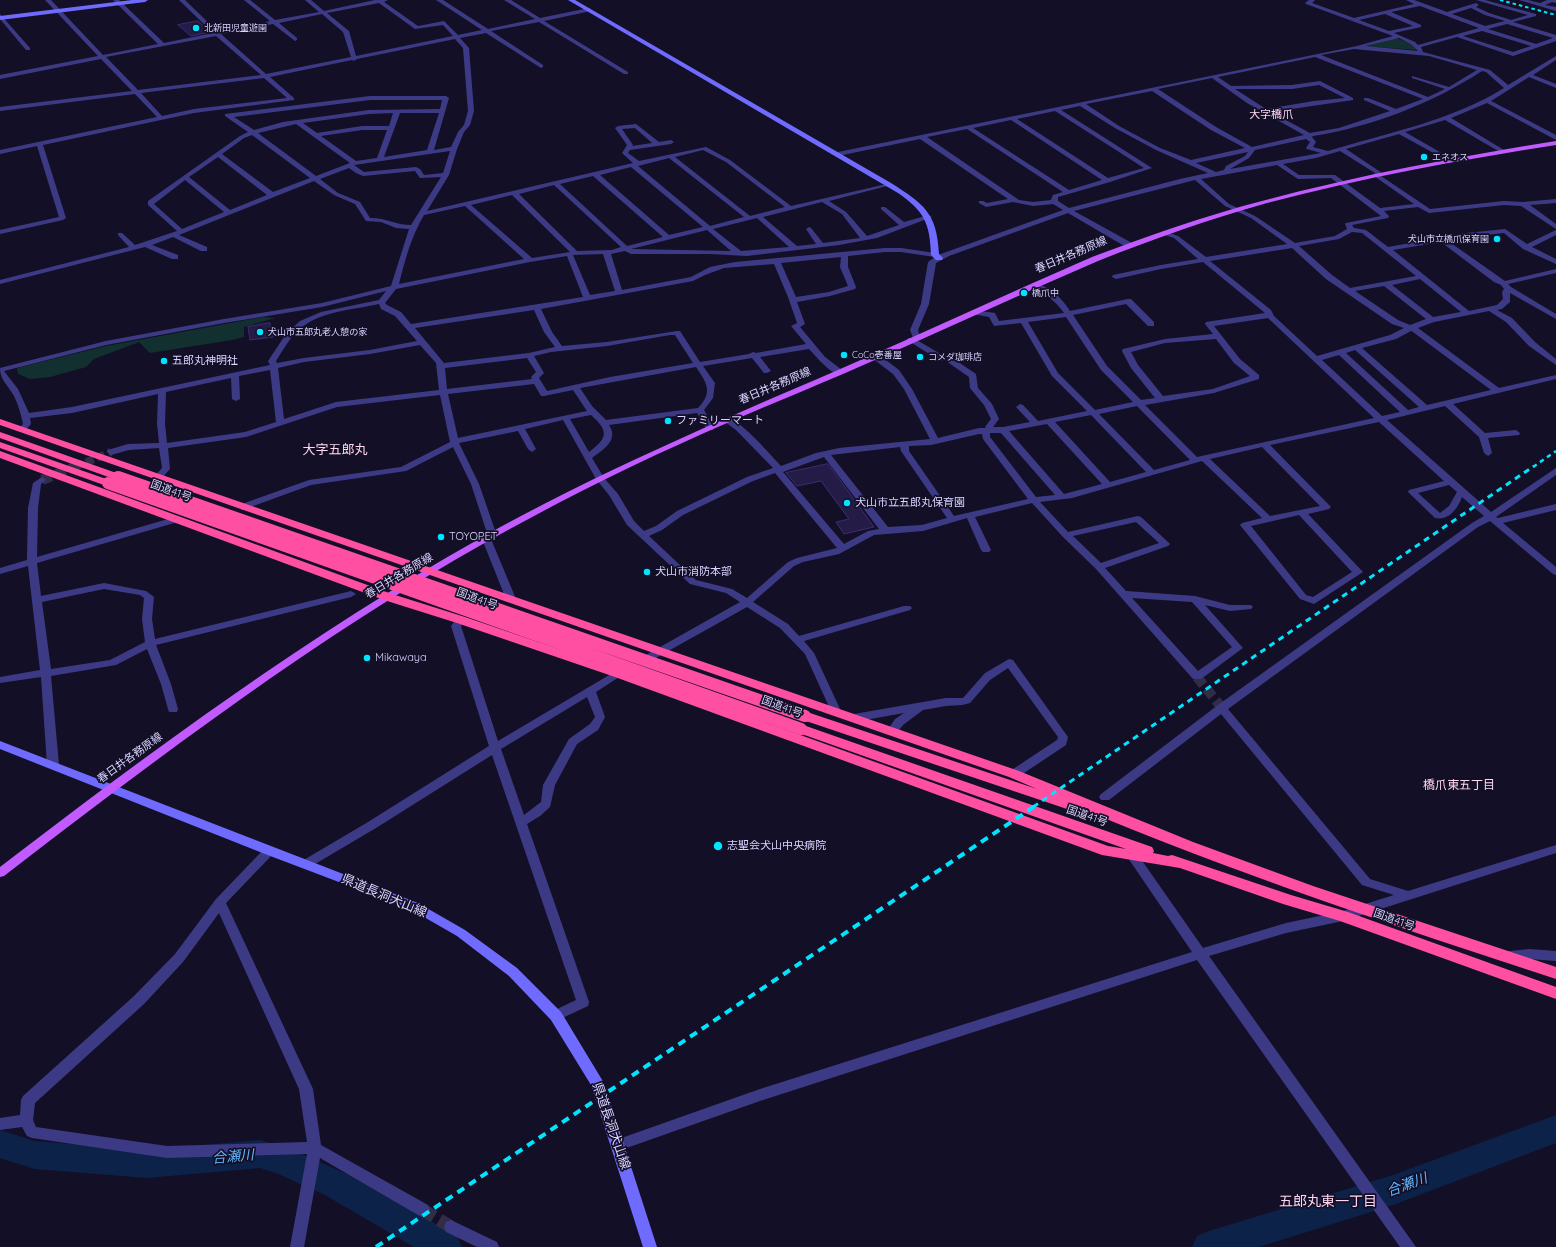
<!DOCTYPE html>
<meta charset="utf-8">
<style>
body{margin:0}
canvas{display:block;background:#130f26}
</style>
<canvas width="1556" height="1247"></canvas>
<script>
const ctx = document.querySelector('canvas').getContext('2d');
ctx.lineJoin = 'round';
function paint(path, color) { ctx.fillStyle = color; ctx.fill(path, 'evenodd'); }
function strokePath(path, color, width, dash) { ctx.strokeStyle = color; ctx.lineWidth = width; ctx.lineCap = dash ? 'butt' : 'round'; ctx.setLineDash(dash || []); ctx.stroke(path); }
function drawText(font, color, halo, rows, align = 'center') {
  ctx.font = font + ' Quicksand,"Noto Sans JP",sans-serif'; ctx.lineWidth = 3.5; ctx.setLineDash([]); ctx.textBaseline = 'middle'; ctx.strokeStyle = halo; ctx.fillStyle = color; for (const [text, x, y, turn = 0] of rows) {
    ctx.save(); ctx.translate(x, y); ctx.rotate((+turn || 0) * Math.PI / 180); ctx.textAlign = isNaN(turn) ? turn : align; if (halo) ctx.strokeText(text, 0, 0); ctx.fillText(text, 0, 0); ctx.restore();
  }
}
paint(new Path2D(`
 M1395,38L1411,43L1417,50L1362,46Z
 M263,317L275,318L244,327V337L232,340L150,353L139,342L94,359L86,367L50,377L30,379L18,374L17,368L106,346Z`), '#12302f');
paint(new Path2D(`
 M1556,1115V1143L1393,1205L1259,1247H1192L1197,1236L1209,1231L1393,1175Z
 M0,1130L35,1141L147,1150L260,1140L293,1150L349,1175L457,1236L462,1247H414L325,1195L276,1173L260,1168L147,1178L35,1169L0,1158Z`), '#0c2248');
const building = new Path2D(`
 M198,21L210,32L191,36L178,25Z
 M270,323L273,337L250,340L248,327Z
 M828,464L840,480L874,527L844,534L836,522L849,519L821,481L797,486L786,473Z`);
paint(building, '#241b47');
strokePath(building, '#3b2d73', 1);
strokePath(new Path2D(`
 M75,467L111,452`), '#312d47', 8, [8, 4]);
strokePath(new Path2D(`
 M42,480L77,466
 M1197,677L1222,708`), '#312d47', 10, [10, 5]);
strokePath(new Path2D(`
 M423,1210L451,1227`), '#312d47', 13, [13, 6]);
paint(new Path2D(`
 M45,0H51L103,55L158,44L113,0H119L164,43L213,33L179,0H185L218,32L270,21L244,0H250L275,20L319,12L305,0H311L324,11L375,0H388L384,2L418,26L444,21L458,35L482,30L436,0H443L488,29L535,19L504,0H511L540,18L589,8L591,9V11L544,21L628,72V74H624L539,22L491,31L543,65V67L541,68L486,33L460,38L469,48L474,111L470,125L464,132L457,149L449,175L427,211L633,163L622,153L627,145L615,128L618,126L636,124L659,142L671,140L674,142L671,144L630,150L628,153L639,161L706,147L730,160L791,206L891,183V185L829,201L846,212L867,236L899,225L881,209V207H885L904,222L929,215L932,217L877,238L839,245L747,256L710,254H631L625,251L611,254L622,290L691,277L710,267L735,262L885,248H901L935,253L938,255L1063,210L1053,204L1033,206L1013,202L986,207L979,203V201H983L987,203L1008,199L920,139L838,156L835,154L838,152L1357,46L1393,36L1306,4L1305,3L1309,0H1315L1312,3L1354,18L1414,4L1406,0H1414L1447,12L1476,3L1479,5L1476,7L1489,13L1511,20L1528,15L1476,0H1485L1536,14V16L1513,22L1556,35V41L1513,56L1457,37L1421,47L1423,52L1490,70L1508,85L1556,56V60L1533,75L1556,84V88L1529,77L1491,101L1556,135V140L1487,103L1451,118L1504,150V152H1500L1445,120L1405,132L1452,159V161H1448L1399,134L1346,149L1382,173L1383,174L1381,176L1430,209L1504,201L1523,202L1556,199V203L1530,205L1556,224V229L1521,206L1504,205L1429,213L1418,207L1384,211L1389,216L1388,218L1352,225L1354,228L1366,230L1388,247L1466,233L1505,229L1527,244L1556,230V235L1532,247L1556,259V264L1523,249L1504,233L1466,237L1448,241L1505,281L1556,269V273L1508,284L1511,287L1556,314V319L1510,293V302L1502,309L1497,310L1512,318L1535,342L1556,359V365L1529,346L1506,322L1489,311L1434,322L1418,328L1499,388L1556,375V379L1453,404L1485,433L1516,430L1520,433L1519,435L1488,438L1492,453L1488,456L1484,453L1479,437L1445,406L1387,420L1491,512L1556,468V475L1496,517L1498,518L1556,504V510L1503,523L1556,567V575L1553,574L1490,521L1478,527L1228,709L1370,879L1408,891L1556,845V853L1343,921L1286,933L1209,956L1416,1247H1400L1197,960L760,1101L618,1151L613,1149L611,1145L613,1141L760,1089L1192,952L1128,858L1126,855L1128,852L1132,851L1136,852L1203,948L1286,923L1343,911L1394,895L1362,885L1221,714L1109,800H1101L1099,797L1101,794L1218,705L1472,523L1484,516L1462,497C1458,508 1449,521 1435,518L1408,492L1409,490L1444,481L1379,422L1270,445L1329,505L1331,507L1329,509L1308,514L1363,572L1314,604L1300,599L1240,525L1242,523L1262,518L1202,461L1072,498L1040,502L1068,532L1138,516L1141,517L1168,542L1170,544L1168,546L1105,568L1126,591L1195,596L1230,605H1251L1253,607L1251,609L1230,611L1205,605L1243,648L1201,679H1193L1096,569L1063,537L1032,503L975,517L991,550L989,552H983L981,550L967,518L923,531L874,535L839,554L803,562L794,566L753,602L788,624L799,636L904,606H910L912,608L910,610L804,641L814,653L841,711L840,714H832L831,711L805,654L780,628L747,607L645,664H637L636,662L637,660L740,602L726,593L690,584L627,525L609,495L596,479L563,420L525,429L536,449L532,452L528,449L518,431L459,443L479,484L497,536L491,539L516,599L511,602L506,599L482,539L488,536L471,484L453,447L406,471L311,485L245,509L242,510L237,507L239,505L309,480L401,467L450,442L440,395L337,407L246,437L168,448L170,469L161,479L158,480L154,477L162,468L159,448L129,450L111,455L107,452L108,450L128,444L159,443L157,424L158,394L72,413L30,418L31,424L25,431H19L18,429L23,424C21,414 18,404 14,396C8,385 0,380 0,368L106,341L224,319L322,303L391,286L409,229L396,228L381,222L366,221L355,204L334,195L314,181L179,235L207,247V251H201L173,237L152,245L178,255V259H172L145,247L0,284V280L129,247L118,235V233H122L135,245L177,231L148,205V201L240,136L248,132L225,116V114L370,96H446L449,98L434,150L451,147L458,132L464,125L468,111L463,48L455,39L357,59L354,61L352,60L270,77L294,98V100L194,113L43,145L66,218L63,220L0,234V230L59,217L37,146L0,154V150L157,117L135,94L0,111V107L132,91L101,59L0,79V75L98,56ZM379,3L415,29L443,25L453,36L356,56L349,31L327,13ZM1420,6L1479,28L1418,45L1415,42L1394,33L1421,27V25L1391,12ZM1471,8L1485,15L1505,21L1485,26L1452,14ZM322,14L343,32L351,57L266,74L221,34L273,24L295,41L297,40V38L279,23ZM1385,14L1413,26L1389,31L1359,20ZM1507,24L1553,38L1536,44L1488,29ZM1482,31L1531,46L1513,52L1463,36ZM216,36L261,75L138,90L106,57ZM1399,38L1411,44L1418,51L1365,46ZM1354,49L1429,56L1477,70L1449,87L1412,76V78L1445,89L1428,97L1321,55ZM1315,57L1423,99L1396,109L1368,98H1364V100L1390,111L1339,128L1310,133L1271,112L1353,100V98L1320,81L1292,85L1231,86L1218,77ZM1482,71L1486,72L1504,88C1451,121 1387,133 1328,151L1313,147L1316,142L1312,137L1313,136C1371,127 1433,103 1482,71ZM264,78L287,98L194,109L162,116L141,93ZM1212,78L1247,103L1304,135L1252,147L1216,127L1158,89ZM1319,85L1345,98L1314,101L1266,109L1235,89H1292ZM1152,91L1211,130L1245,148L1191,160L1160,148L1119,126L1086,104ZM370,100H442L440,109L369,110L283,122L254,130L234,117ZM1080,106L1115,128L1156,150L1208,173L1180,179L1069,208L1058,201V197L1110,182L1152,168L1061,110ZM1055,111L1144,168L1108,178L1017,119ZM393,113L389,126H362L317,133L303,123L369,114ZM400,113H439L427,150L384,157ZM1011,120L1102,180L1069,190L973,128ZM296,124L350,163L316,176L258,133ZM635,128L652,143L632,146L633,145L622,129ZM967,129L1063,192L1053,195L1051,200L1033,202L1019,200L927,137ZM362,130H387L377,158L356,161L321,136ZM252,135L310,178L273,192L222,154L244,138ZM1306,139L1310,142L1306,148L1307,149L1321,153L1230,169L1249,158L1255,150ZM703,150L726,162L785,207L750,216L675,157ZM450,151L443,173L424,175L420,169L416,167L364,172L354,165ZM1340,151L1375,173L1373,175L1374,176L1414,204L1380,208L1335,175H1299L1283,164L1316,158ZM1248,152L1245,156L1226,166L1224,170L1216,172L1196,163ZM218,157L267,195L230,210L189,177ZM669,158L744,217L710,226L638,166ZM1277,165L1298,179L1331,178L1381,216L1346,223L1345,224L1347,229L1335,236L1295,243L1255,216L1229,204L1201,179ZM631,167L703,227L669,235L600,175ZM349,168L356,173L363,176L415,171L420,178L441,177L411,225C395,225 387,218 370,218L360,202L338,193L320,179ZM593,176L663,237L627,246L560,184ZM185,180L224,212L182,229L154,204ZM1195,180L1225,206L1251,218L1287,244L1206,257L1178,236L1164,231L1160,233L1162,234L1174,238L1198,259L1161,265L1113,275L1112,277L1116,279L1161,269L1203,262L1265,313L1206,322L1205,324L1213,334L1165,339L1123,349L1122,351L1131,368L1155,398L1141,400L1107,366L1073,315L1126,304L1148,326H1154V322L1131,299H1128L1070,311C1062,298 1050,287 1035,283H1032V287C1045,294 1055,300 1064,313L999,321L995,313L973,310V314L989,317L994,326L1021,323L1052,376L1087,411L1038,421L1023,405L1020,404L1016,407L1030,422L1003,427H993L999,419L992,404L978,388L976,374L951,357L944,356L915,339L920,337L918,330L929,304L936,263L949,256L1068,213L1126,247H1132V243L1074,211ZM554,185L621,247L612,250L577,251L519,194ZM512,195L570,252L532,258L471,205ZM822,202L842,214L860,238L823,243L811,228L809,227L806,229L816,244L797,246L763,217ZM465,206L524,259L399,284C405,260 411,237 424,215ZM757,218L789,247L741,251L713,229ZM707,230L731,251L631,249ZM1352,232L1362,233L1416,276L1350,288L1332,275L1299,246L1339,239ZM1441,242L1494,282L1501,285L1504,289L1502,292L1503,299L1497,305L1469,311L1393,250ZM1292,248L1326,279L1392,324L1404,328L1390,335L1317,356L1274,316L1271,310L1210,261ZM885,252H901L935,257L928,262L921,304L910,330L913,338H908L907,340L939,360L946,361L969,377L970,388L984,405L991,419L985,427L986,428H979L938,438L912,389L899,370L878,354H872V358L893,374L904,389L930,439L839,448L816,453L781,466C771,456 737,415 725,418L724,420L725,422L736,430L773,468L747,477L677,511L656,526L644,531L634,521L618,494L604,478L592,458C604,449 619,440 609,425L697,413L707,430H713L714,428L704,410L713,398L715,383L703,366L752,358L764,373H767L771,371L760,357L809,349C816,356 831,376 842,374V370L825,357L800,327L805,324L797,302L830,296L855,289L856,287L848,267V256ZM603,254L615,291L590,295L573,255ZM567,256L583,297L411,324L401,312L387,305L385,303L396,289L530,262ZM841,257L840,267L848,286L829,292L796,297L781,263ZM774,264L788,297L797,323L791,326L806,344L756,353L753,352L749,354L700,362L680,331H677L607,342L562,346L552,332L541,309L693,281L705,275L724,268ZM1420,279L1461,312L1433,317L1392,285ZM1384,286L1426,319L1410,325L1398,320L1355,291ZM386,291L379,300L321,312L300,321L286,334L268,361L270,365L72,407L29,413L18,389L4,371L106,345L224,323L322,307ZM379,304L381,309L395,316L417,341L370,350L304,358L277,363L276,361C283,350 290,337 300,329C320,311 353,310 379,304ZM534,310L544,332L555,347L529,353L444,363L415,328ZM1066,317L1101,370L1133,402L1095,410L1058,373L1028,322ZM1268,318L1374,418L1197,457L1145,405L1214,393L1259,379V375L1240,359L1214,326ZM1411,331L1413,332L1491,390L1427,405L1362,348L1396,339ZM670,335H675L693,363L610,377L547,391L539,378L544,373L534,356L551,352L607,346ZM1216,339L1234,363L1250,376L1213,389L1163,396L1138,365L1131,352L1165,343ZM420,345L436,363L439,390L336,402L284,419L278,368L304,362L370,354ZM1355,350L1419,407L1408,410L1346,353ZM1339,355L1400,412L1382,416L1322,360ZM527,358L536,372L531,377L532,379L447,389L445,368ZM696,367C706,382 714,392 698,408L606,420L592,406L580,388ZM270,370L276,422L245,432L167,443L165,424L166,392L231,378L232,399L236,401L240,399L239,376ZM534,384L541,396H544L573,390L587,411L458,438L448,394ZM1137,406L1190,460L1154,470L1099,414ZM591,415C609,431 608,438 589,452L570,419ZM1091,415L1146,472L1110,482L1055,422ZM1047,424L1102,484L1064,494L1009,431ZM990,433H1001L1055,495L1036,497L990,437ZM979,434H982L983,439L1028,499L954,516L909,451V446L931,445ZM900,447L901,451L947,518L922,525L888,527L831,455ZM1262,447L1320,506L1270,516L1210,459ZM824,457L879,529L868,531L844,544L783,472ZM775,473L837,548L797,558L788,562L747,598L732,589L696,580L649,536L662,530L683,515L753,481ZM1449,485L1457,492L1449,506L1440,513L1418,493ZM1299,515L1352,572L1313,597L1306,595L1251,526ZM1136,522L1159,543L1101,563L1073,536ZM1132,598L1192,602L1232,647L1198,671Z
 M1519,0H1528L1540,3L1547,0H1556V3L1552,2L1545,5L1556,7V11Z
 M0,14L30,48V50H26L0,19Z
 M42,477L46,480L41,484L38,508L37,557L175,517H181L183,519L181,521L37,563L41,596L104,583L146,591L154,597L152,619L155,639L351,591L356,594L351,597L156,645L171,684L178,709L177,712H169L168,709L161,684L147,649L116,665L51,676L59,765L57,768H49L47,765L41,677L0,683V677L40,670L28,566L0,574V568L27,560L28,508L33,483ZM104,589L140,595L144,598L142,619L145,642L110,660L51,669L42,602Z
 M461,617L466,620L461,626L498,741L621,668L625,667L630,670L596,692L605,717L598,730L577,744L555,785L550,807L540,816L527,824L589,1002L588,1006L556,1021L551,1020L550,1016L551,1012L576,1000L492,755L376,828L310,867L306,868L302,867L300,864L302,861L368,822L489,746L451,626L457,618ZM587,697L595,717L590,724L569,739L543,785L541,802L524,815L501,749Z
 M1009,659L1013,660L1068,737L1066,745L1018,777H1010L1008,774L1010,771L1057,740L1058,737L1008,668L990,680L970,703L962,705L946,706L923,710L903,725L896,734H888L887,731L895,719L904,713L854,722L850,721L849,718L850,715L854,714L946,698H963L985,673Z
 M269,847L273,848L275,851L273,854L226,903L313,1089L321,1145L428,1205L430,1210L428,1215L423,1217L418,1215L320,1158L304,1247H290L307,1154L167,1158L32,1138L27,1136L22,1127L0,1130V1118L20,1115L21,1100L23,1096L134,996L175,954L216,899L265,848ZM219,913L299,1089L307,1142L167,1146L36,1127L33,1120L35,1103L144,1004L183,962Z
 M1529,949L1556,951V961L1529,959L1505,960L1501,958L1499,955L1501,952Z
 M451,1220L497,1242L499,1247H477L446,1232L444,1227L446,1222Z`), '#3d3a85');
paint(new Path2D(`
 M132,0H148L145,2L0,20V16Z
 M568,0H575L891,183C924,204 937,213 939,254L943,258L942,260H936L931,255C930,223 924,211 898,193Z
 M0,741L418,903L465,930L517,968L561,1012L604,1083L657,1247H643L591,1085L551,1020L509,976L457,936L410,909L265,854L0,749Z`), '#6f6bff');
paint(new Path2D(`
 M1556,141V145C1459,160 1362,178 1267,203C1210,219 1153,239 1098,261C1012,298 928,337 843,374C789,397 734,419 680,444C615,473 551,506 488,541C317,637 160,756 4,876L0,877V867C154,749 310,634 479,539C596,473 715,423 838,370C923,333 1007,294 1092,257C1148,236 1204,216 1262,201C1359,175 1457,157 1556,141Z`), '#c25bff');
paint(new Path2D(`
 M0,419L1019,771L1193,842L1313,886L1556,967V979C1394,926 1232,872 1075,806L1074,808L1069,810L1064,808L800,719L799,716L800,713L805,712L810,713L1037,789L1009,777L0,425Z
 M0,432L122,475L123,477L118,480L114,479L0,438Z
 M0,442L112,481L113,483L108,486L104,485L0,448Z
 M0,451L392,594L465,617L623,671L1108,846L1126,849L796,732L795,729L796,726L801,725L806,726L1152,847L1154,851L1153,853L1168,856L1172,855L1291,895L1348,912L1556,987V999L1340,921L1283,904L1180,868L1102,855L615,677L457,623L384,600L0,458Z`), '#ff4fa3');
strokePath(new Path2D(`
 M1500,0L1556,15`), '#00e5ff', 2, [3.5, 3]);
strokePath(new Path2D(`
 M1533,467L1556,451`), '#00e5ff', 2.5, [4.5, 4]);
strokePath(new Path2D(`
 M1033,807L1534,466`), '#00e5ff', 3, [6, 5]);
strokePath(new Path2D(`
 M376,1247L1035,806`), '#00e5ff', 4, [8, 6]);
strokePath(new Path2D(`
 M118,477L805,716
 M108,483L801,729`), '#ff4fa3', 12);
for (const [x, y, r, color] of [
 [196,28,4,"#00e5ff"],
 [1424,157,4,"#00e5ff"],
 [1497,239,4,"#00e5ff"],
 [1024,293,4,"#00e5ff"],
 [260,332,4,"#00e5ff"],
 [844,355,4,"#00e5ff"],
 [920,357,4,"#00e5ff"],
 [164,361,4,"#00e5ff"],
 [668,421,4,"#00e5ff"],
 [847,503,4,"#00e5ff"],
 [441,537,4,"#00e5ff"],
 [647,572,4,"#00e5ff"],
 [367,658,4,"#00e5ff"],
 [718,846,5,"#00e5ff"]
]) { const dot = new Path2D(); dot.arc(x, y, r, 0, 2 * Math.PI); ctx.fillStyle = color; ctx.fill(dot); strokePath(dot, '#130f26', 1.5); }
drawText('9px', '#d9d4ff', '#130f26', [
 ["北新田児童遊園",204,28],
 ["エネオス",1432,157],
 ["犬山市立橋爪保育園",1489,239,"right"],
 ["橋爪中",1032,293],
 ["犬山市五郎丸老人憩の家",268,332],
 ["CoCo壱番屋",852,355],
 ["コメダ珈琲店",928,357]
], 'left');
drawText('11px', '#ffd6f0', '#130f26', [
 ["大字橋爪",1271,115]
]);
drawText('11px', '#d9d4ff', '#130f26', [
 ["春日井各務原線",1071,255,-23],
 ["春日井各務原線",775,386,-23],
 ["国道41号",171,491,20],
 ["春日井各務原線",399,576,-31],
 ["国道41号",477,599,20],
 ["国道41号",782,707,20],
 ["春日井各務原線",130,758,-36],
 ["国道41号",1087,816,19],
 ["国道41号",1394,920,20]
]);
drawText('11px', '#d9d4ff', '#130f26', [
 ["五郎丸神明社",172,361],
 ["ファミリーマート",676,421],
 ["犬山市立五郎丸保育園",855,503],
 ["TOYOPET",449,537],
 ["犬山市消防本部",655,572],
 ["Mikawaya",375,658],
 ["志聖会犬山中央病院",727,846]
], 'left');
drawText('12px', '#ffd6f0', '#130f26', [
 ["橋爪東五丁目",1459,785]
]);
drawText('13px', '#ffd6f0', '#130f26', [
 ["大字五郎丸",335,450]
]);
drawText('13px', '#d9d4ff', '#130f26', [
 ["県道長洞犬山線",384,896,23],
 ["県道長洞犬山線",611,1126,71]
]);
drawText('italic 14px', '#62b6ff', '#130f26', [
 ["合瀬川",233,1157,-5],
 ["合瀬川",1407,1185,-20]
]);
drawText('14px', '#ffd6f0', '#130f26', [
 ["五郎丸東一丁目",1328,1202]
]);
</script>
